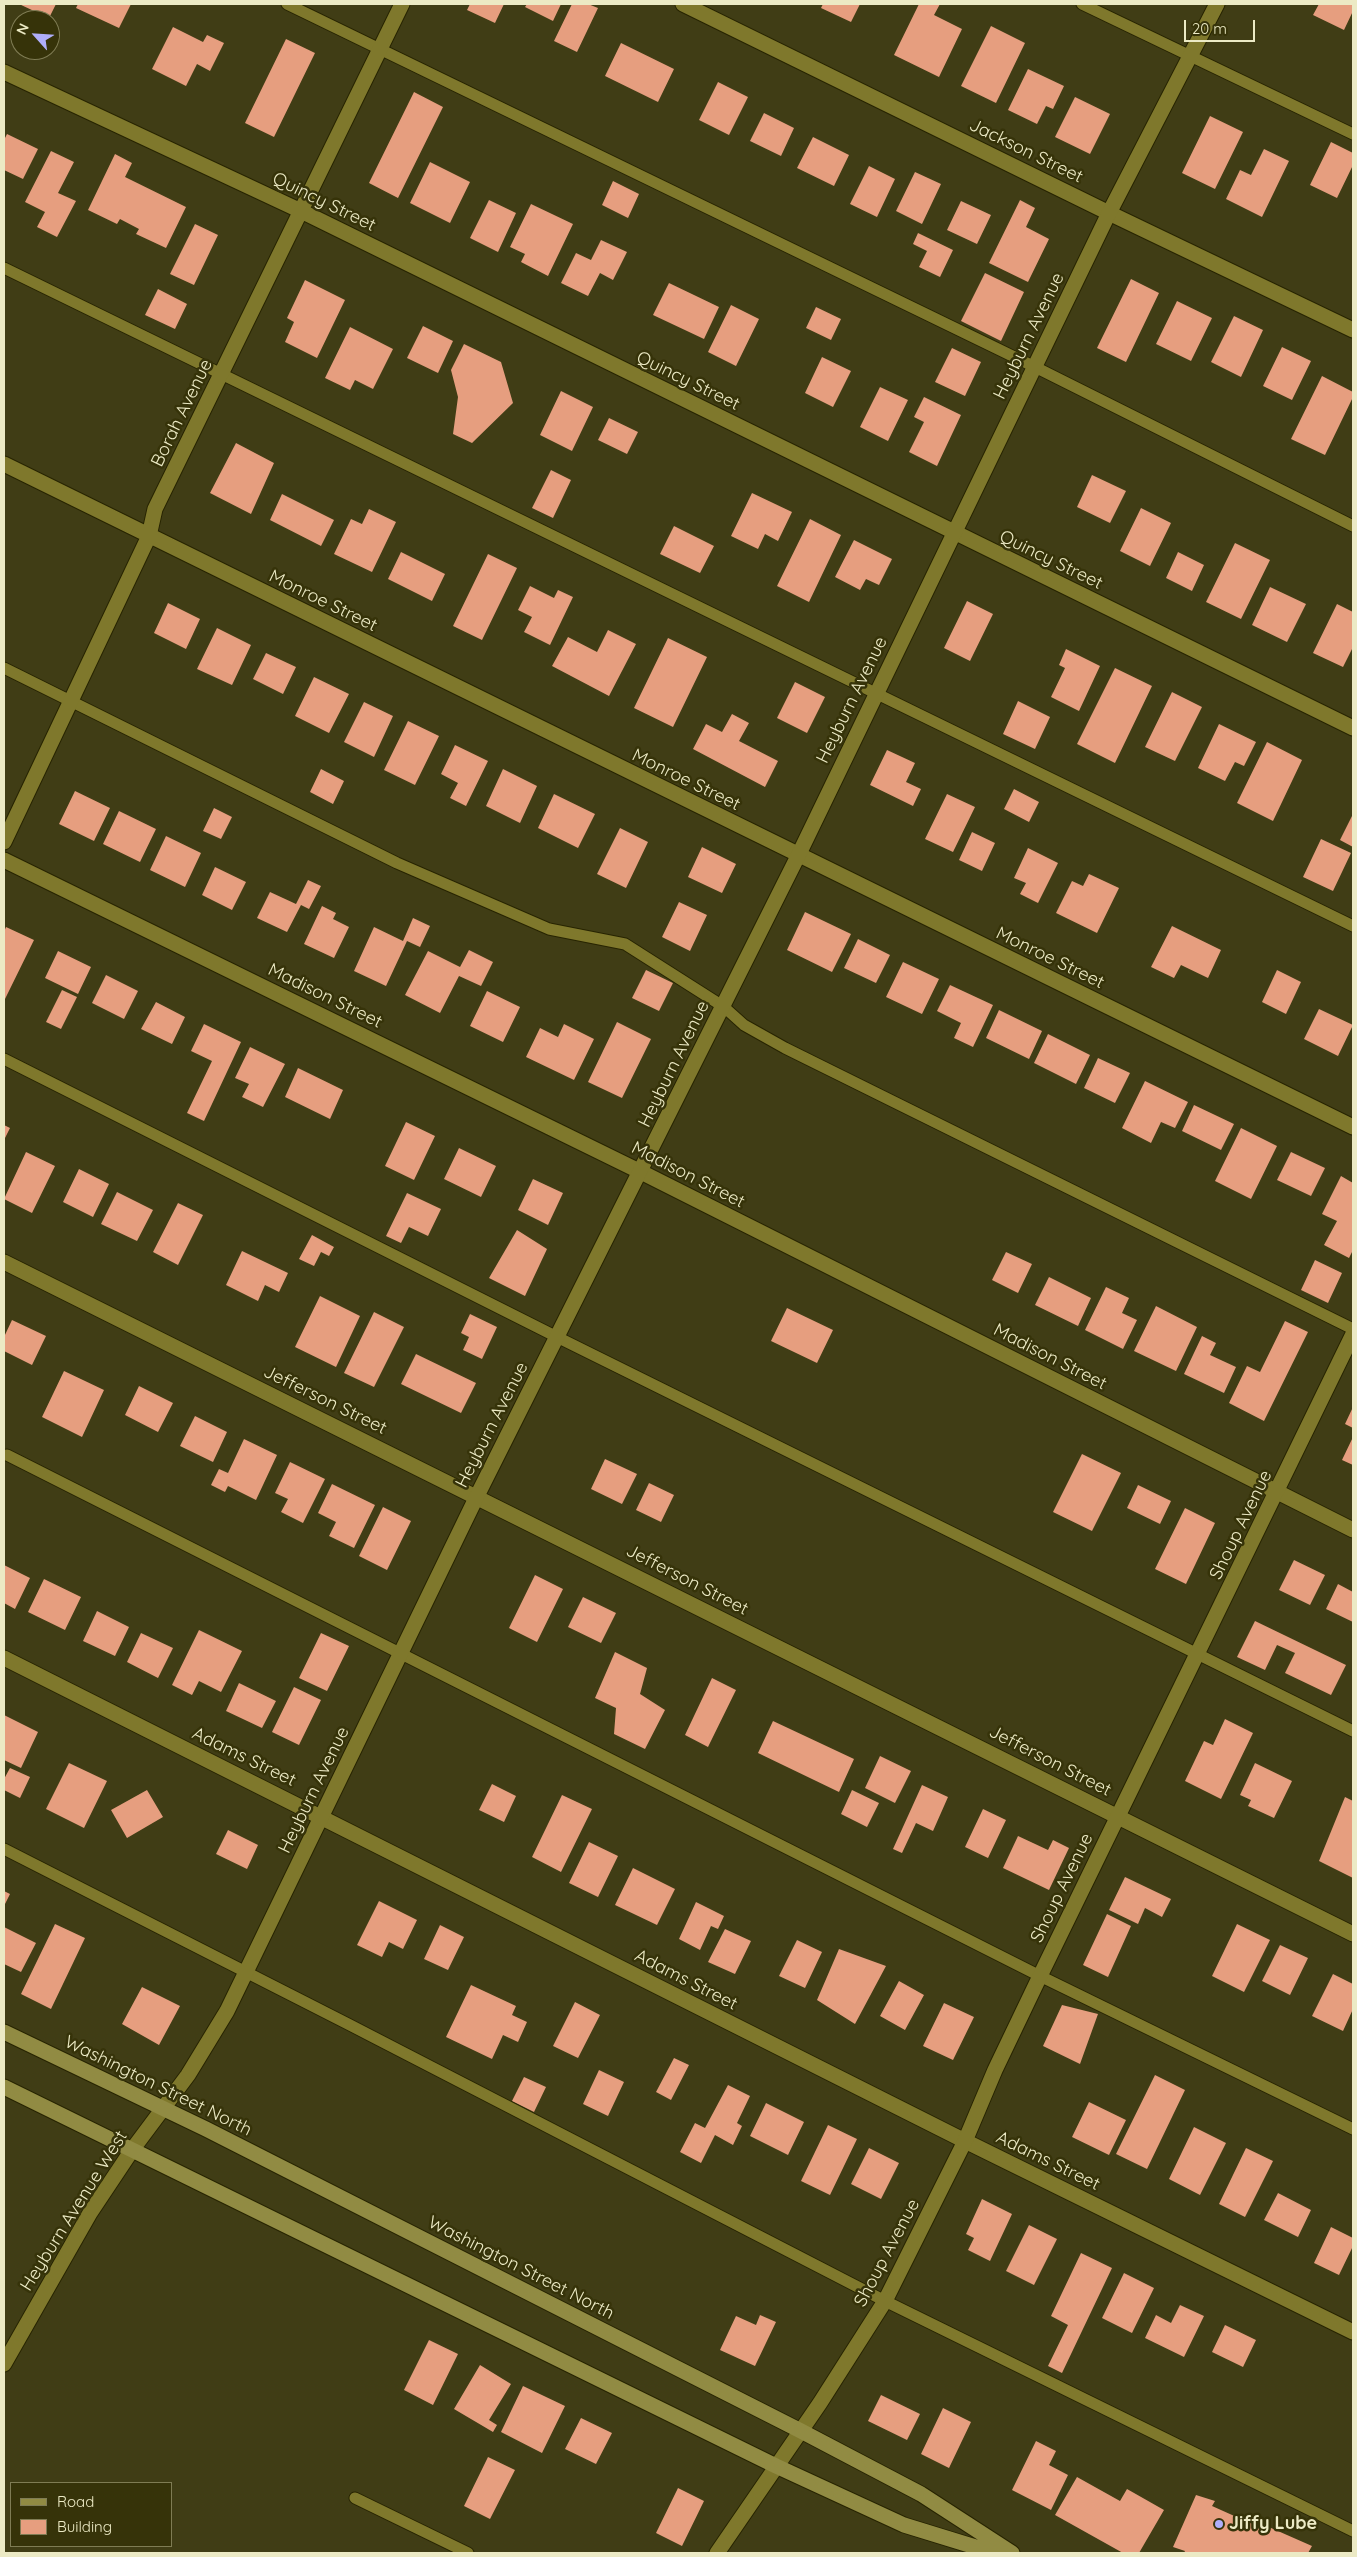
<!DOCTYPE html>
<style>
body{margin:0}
#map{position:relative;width:1357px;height:2557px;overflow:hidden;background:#403d15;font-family:Quicksand,sans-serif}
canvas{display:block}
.frame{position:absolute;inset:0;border:5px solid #eceac5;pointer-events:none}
.legend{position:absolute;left:10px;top:2482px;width:162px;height:65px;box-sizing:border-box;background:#363309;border:1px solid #7f7c54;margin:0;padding:6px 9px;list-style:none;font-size:15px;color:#eceac5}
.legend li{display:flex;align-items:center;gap:10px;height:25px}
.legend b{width:25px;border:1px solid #7f7c54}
.north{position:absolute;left:10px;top:10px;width:50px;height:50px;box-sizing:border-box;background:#363309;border:1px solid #7f7c54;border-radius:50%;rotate:296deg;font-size:14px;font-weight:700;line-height:20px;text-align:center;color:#eceac5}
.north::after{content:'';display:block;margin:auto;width:18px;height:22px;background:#afaefa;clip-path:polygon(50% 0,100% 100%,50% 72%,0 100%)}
.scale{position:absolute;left:1184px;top:20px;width:71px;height:22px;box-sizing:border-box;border:2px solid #eceac5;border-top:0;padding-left:6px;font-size:15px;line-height:18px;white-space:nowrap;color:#eceac5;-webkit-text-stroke:4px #363309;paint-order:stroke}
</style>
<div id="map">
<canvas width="1357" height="2557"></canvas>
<div class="frame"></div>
<ul class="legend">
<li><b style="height:6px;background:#918b43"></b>Road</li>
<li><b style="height:14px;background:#e69e7f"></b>Building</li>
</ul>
<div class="north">N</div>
<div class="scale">20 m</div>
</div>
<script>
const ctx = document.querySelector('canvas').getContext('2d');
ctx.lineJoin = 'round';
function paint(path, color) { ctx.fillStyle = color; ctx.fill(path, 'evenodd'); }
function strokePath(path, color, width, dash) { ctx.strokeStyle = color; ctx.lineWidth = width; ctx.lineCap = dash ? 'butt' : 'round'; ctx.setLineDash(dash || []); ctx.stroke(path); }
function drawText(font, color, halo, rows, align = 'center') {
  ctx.font = font + ' Quicksand,sans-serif'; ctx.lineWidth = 5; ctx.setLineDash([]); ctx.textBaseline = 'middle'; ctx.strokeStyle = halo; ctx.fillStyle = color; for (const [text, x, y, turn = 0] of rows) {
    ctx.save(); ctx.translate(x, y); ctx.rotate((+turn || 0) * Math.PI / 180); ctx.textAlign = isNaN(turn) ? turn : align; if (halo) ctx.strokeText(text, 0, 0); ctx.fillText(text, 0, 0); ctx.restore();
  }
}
paint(new Path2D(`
 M19,4H56L49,18Z
 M78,4H131L119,28L76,8Z
 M470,4H504L495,23L467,10Z
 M527,4H561L553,21L525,7Z
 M572,4H588L598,8L577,52L554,41Z
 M823,4H860L851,22L821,8Z
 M919,4H940L934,15L962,29L939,77L894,55Z
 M1319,4H1353V11L1344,30L1313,15Z
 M991,26L1025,43L996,103L961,86Z
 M173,27L203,42L207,35L224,43L210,71L197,64L186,86L152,69Z
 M286,39L315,53L274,137L245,123Z
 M621,43L674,69L658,102L605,76Z
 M1028,69L1064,86L1053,109L1046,106L1037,124L1008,110Z
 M718,82L748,97L729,135L699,120Z
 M414,92L443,107L398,198L369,183Z
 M1075,97L1110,114L1090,154L1055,137Z
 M764,113L794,128L781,156L750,141Z
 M1210,116L1243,132L1215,189L1182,173Z
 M7,134L38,149L23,179L4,170V140Z
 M813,137L849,155L834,186L797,168Z
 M1331,142L1353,153V165L1337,198L1310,185Z
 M1264,149L1289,161L1262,217L1226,199L1240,170L1251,175Z
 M51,151L74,162L58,193L76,201L57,237L37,227L45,212L25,202Z
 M115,154L132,163L125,177L186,207L166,248L136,234L139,229L120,219L117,224L88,210Z
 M430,162L470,182L450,223L410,203Z
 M869,166L895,179L877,217L850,204Z
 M915,172L941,184L922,224L896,211Z
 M613,181L639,194L628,218L602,205Z
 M489,200L516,213L498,252L470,238Z
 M1020,200L1035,208L1026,227L1049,239L1028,282L989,263Z
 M961,201L991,215L977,244L947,230Z
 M531,204L573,224L548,276L521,262L525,254L510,247Z
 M195,224L218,235L194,285L170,274Z
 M918,233L953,250L940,277L919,267L927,251L913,244Z
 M601,240L627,252L613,280L600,273L588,296L561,283L576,253L591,260Z
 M985,273L1024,292L1001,341L961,321Z
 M1131,279L1159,293L1126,362L1097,348Z
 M305,280L345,300L317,358L285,342L294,322L287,318Z
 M669,283L719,307L704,339L653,315Z
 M158,289L187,304L175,329L145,315Z
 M1177,301L1212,318L1191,361L1156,344Z
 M731,305L759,319L736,366L708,352Z
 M816,307L841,319L831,340L806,328Z
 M1234,316L1263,330L1241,377L1211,362Z
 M423,326L453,341L438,373L407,358Z
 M350,327L393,349L373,389L355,380L350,390L325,378Z
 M464,344L501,362L513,403L472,443L453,434L458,397L451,370Z
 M1282,347L1311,361L1292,400L1263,386Z
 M952,348L981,362L965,396L935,382Z
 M822,357L851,371L833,407L805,393Z
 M1322,376L1353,392V397L1325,455L1291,439Z
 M880,387L908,400L888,441L860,427Z
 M561,391L593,407L572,451L540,435Z
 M924,397L961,415L937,466L909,452L924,422L914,417Z
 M609,418L638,432L627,454L598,440Z
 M236,443L274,463L251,514L210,493Z
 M551,470L571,480L553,518L532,508Z
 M1092,475L1126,491L1110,523L1077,507Z
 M752,493L792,512L778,541L765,534L758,549L731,536Z
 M282,494L334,520L321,546L270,520Z
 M1141,508L1171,523L1150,566L1120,551Z
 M369,509L396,522L372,572L334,554L351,519L362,524Z
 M810,519L841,535L809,602L777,586Z
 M674,526L714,546L700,573L660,554Z
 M854,540L892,559L879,585L866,579L860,590L835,577Z
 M1235,543L1270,560L1241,619L1206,602Z
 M401,552L445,574L432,601L388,579Z
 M1178,552L1204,565L1192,591L1166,578Z
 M488,554L517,568L482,640L453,626Z
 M530,586L554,598L558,590L573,597L550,645L524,632L532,617L518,610Z
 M1270,587L1306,604L1287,642L1252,625Z
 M967,601L993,614L970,661L944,648Z
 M168,603L200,619L186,649L154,633Z
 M1337,604L1353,612V647L1343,667L1313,653Z
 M217,628L251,645L232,685L197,669Z
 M608,630L636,644L609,696L552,666L568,637L597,652Z
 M668,638L707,657L673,727L634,708Z
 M1066,649L1100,666L1079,711L1051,697L1065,668L1059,665Z
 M266,653L296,667L283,694L253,679Z
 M1115,668L1152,686L1115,763L1077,744Z
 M314,677L349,694L329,733L295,716Z
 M795,682L825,697L807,733L777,718Z
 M1172,692L1202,707L1175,761L1145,747Z
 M1018,701L1050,717L1035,749L1003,734Z
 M364,702L393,716L374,757L344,742Z
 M732,714L749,723L739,741L778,761L765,787L693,749L706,724L722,732Z
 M408,721L439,736L415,785L384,770Z
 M1219,724L1256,742L1244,766L1235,762L1225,781L1198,768Z
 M1267,742L1302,760L1273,821L1237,803Z
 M455,745L488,761L466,806L450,798L458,783L441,774Z
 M887,750L915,763L906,782L921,789L913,806L870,785Z
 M321,769L344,781L333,804L310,792Z
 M503,769L537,786L520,823L486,806Z
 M1014,789L1039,802L1029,822L1004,809Z
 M75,791L110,808L94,841L59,824Z
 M554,794L595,814L578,848L538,828Z
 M947,794L975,807L953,852L925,839Z
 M214,808L232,817L221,839L203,831Z
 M119,811L156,829L140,862L103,844Z
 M1353,814V847L1340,840Z
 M620,828L648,842L626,888L597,874Z
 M972,832L995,843L982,871L959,860Z
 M166,836L201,853L185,887L150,870Z
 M1321,839L1351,853L1333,891L1303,877Z
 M702,847L736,864L722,893L688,877Z
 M1028,848L1058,863L1038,903L1020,894L1026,883L1014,878Z
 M215,867L246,882L232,910L202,895Z
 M1089,874L1119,888L1097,933L1056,913L1072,881L1083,886Z
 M308,880L321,886L309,909L301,905L287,932L257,918L270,892L296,904Z
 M679,902L707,915L690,951L662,937Z
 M322,906L336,913L333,919L349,927L334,958L304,944Z
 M805,912L851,934L832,972L787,950Z
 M413,918L430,926L420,947L407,941L386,986L354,971L374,927L403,941Z
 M1172,926L1221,950L1208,978L1181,965L1174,978L1151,967Z
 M6,927L34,940L5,999L4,932Z
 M858,939L890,955L876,983L844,968Z
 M469,950L493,962L481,986L459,976L440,1013L405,995L428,951L460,967Z
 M58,951L91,967L78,994L45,978Z
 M903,962L939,979L922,1014L886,997Z
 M646,970L673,983L659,1011L632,998Z
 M1277,970L1301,982L1286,1014L1262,1002Z
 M106,975L138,991L124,1019L92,1003Z
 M950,985L993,1005L973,1047L954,1038L961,1023L937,1011Z
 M62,990L77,997L61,1029L46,1022Z
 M487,991L520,1007L503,1042L470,1026Z
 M156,1002L185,1017L172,1044L141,1029Z
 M1319,1009L1353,1025L1338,1056L1304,1039Z
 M999,1010L1042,1031L1029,1059L986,1038Z
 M617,1022L651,1039L622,1098L588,1082Z
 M204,1024L241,1042L204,1121L187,1113L212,1061L191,1051Z
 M564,1024L594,1039L574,1080L526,1057L540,1028L558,1037Z
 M1048,1034L1090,1055L1076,1084L1034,1063Z
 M250,1047L285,1064L263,1107L242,1097L249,1084L235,1078Z
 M1098,1058L1130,1073L1115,1103L1084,1088Z
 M298,1068L343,1090L330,1119L285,1097Z
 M1145,1081L1188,1102L1175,1128L1161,1122L1151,1143L1122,1128Z
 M1194,1105L1234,1124L1221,1150L1182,1131Z
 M406,1122L435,1136L414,1180L385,1166Z
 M4,1125L10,1128L4,1140Z
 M1241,1128L1277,1146L1251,1199L1215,1181Z
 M459,1148L496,1166L481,1197L444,1179Z
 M26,1152L55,1166L32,1213L4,1199Z
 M1291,1152L1325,1168L1311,1196L1277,1180Z
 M79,1169L109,1184L93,1217L63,1202Z
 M1341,1176L1353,1183V1250L1349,1258L1324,1245L1337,1221L1322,1214Z
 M533,1179L563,1193L548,1225L518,1210Z
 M117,1192L153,1210L137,1241L101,1224Z
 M407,1193L441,1209L428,1236L409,1227L401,1243L386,1236Z
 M178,1203L203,1215L178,1265L153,1252Z
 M517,1230L547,1249L525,1296L489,1278Z
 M312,1235L334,1247L329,1256L321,1252L314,1266L299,1259Z
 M242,1251L288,1273L279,1292L265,1285L258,1301L226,1285Z
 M1006,1252L1032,1264L1018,1293L992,1280Z
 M1315,1260L1342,1273L1328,1303L1301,1290Z
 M1049,1277L1091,1298L1078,1326L1035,1305Z
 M1106,1287L1129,1298L1122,1313L1137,1320L1123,1349L1085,1330Z
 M320,1296L360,1316L336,1367L295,1347Z
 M1156,1306L1197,1327L1176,1371L1134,1351Z
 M787,1308L833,1330L817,1363L771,1341Z
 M374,1312L404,1327L374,1387L344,1373Z
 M470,1314L497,1327L482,1359L463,1350L469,1337L461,1333Z
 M12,1320L46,1336L32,1365L4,1351V1337Z
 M1285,1321L1308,1332L1264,1421L1229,1403L1247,1366L1260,1372Z
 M1202,1336L1216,1343L1210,1355L1236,1367L1224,1393L1184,1374Z
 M416,1354L476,1383L461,1413L401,1384Z
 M64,1371L104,1390L82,1437L42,1417Z
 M139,1386L173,1403L158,1432L125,1415Z
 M1353,1407V1428L1345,1424Z
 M195,1416L227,1432L213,1462L180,1446Z
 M1353,1437V1465L1342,1460Z
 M244,1439L277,1455L256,1500L228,1486L225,1492L211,1485L219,1469L228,1473Z
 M1082,1454L1121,1473L1092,1531L1053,1512Z
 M605,1459L637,1474L622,1504L591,1489Z
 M290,1462L325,1479L303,1523L281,1512L288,1499L275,1493Z
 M649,1483L674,1495L661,1522L636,1510Z
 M332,1484L375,1505L354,1548L329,1536L336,1522L318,1513Z
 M1138,1485L1171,1501L1160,1524L1127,1508Z
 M383,1507L411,1521L387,1570L359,1556Z
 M1185,1508L1215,1523L1186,1584L1155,1569Z
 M1294,1560L1325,1575L1310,1605L1279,1590Z
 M4,1565L30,1578L15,1609L4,1603Z
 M535,1575L563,1589L537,1642L509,1628Z
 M44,1579L81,1597L65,1630L28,1612Z
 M1338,1584L1353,1592V1622L1326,1609Z
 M583,1597L616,1613L601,1643L568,1627Z
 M97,1611L129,1627L115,1656L83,1641Z
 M1255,1621L1346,1665L1331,1695L1285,1673L1295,1653L1277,1645L1265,1670L1237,1657Z
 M199,1630L242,1651L221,1692L199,1681L192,1695L172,1685Z
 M141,1633L173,1648L158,1678L127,1662Z
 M321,1633L349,1646L327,1691L299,1678Z
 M615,1652L647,1668L640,1694L665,1710L645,1749L614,1734L616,1708L595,1698Z
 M712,1678L736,1690L708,1747L685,1735Z
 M239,1683L276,1701L262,1728L226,1711Z
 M294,1687L321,1700L299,1745L272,1732Z
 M4,1715L38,1732L21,1768L4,1760Z
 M1225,1719L1253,1733L1221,1799L1185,1781L1204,1741L1213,1745Z
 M773,1721L854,1759L839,1792L758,1753Z
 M880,1756L911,1771L895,1803L865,1788Z
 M69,1763L107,1781L84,1828L46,1809Z
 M1255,1763L1292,1781L1274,1818L1248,1806L1251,1800L1240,1795Z
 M10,1768L30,1777L20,1798L4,1790V1779Z
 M492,1784L516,1796L504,1822L479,1810Z
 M922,1785L948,1797L933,1831L916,1823L902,1853L893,1849Z
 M147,1790L163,1817L127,1838L111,1810Z
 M852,1790L879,1803L867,1827L841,1814Z
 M562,1795L592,1809L561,1872L532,1857Z
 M1345,1797L1353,1801V1878L1319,1861Z
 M983,1809L1006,1820L988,1858L965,1847Z
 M228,1830L258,1845L247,1869L216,1854Z
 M1018,1836L1048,1850L1053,1840L1069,1848L1049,1890L1003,1868Z
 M589,1842L618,1856L598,1897L569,1883Z
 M633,1868L675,1889L657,1925L615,1905Z
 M1125,1877L1171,1899L1162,1917L1145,1908L1138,1924L1109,1910Z
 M4,1891L10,1894L4,1906Z
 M379,1901L417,1920L403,1949L389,1942L382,1957L357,1945Z
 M696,1902L724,1916L718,1929L711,1926L700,1950L679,1939Z
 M1107,1914L1131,1926L1108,1977L1083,1965Z
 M55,1924L85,1938L51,2009L21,1994Z
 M1237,1924L1270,1940L1244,1992L1212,1976Z
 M440,1925L464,1937L448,1970L424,1959Z
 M4,1927L36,1943L21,1972L4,1964Z
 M725,1929L751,1941L735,1974L708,1962Z
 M797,1940L822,1952L805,1988L779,1976Z
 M1280,1945L1308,1958L1290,1995L1262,1981Z
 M839,1949L886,1966L855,2024L817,2000Z
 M1333,1974L1353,1984V2009L1343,2031L1312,2016Z
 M899,1981L924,1995L905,2030L880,2016Z
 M471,1985L516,2006L512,2015L527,2022L518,2042L503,2035L492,2059L446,2037Z
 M142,1987L180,2006L159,2045L122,2024Z
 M575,2002L600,2015L578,2058L553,2046Z
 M944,2003L974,2017L953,2060L923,2046Z
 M1062,2005L1098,2014L1080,2064L1043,2046Z
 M674,2058L689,2065L671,2100L656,2092Z
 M599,2070L624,2082L608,2116L583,2104Z
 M1155,2075L1185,2090L1147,2169L1116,2154Z
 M524,2077L546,2087L534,2112L512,2101Z
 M728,2085L750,2096L737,2123L742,2126L733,2145L715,2135L701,2163L680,2152L695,2123L705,2128Z
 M1089,2102L1126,2120L1109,2155L1072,2137Z
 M766,2103L804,2122L788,2155L750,2136Z
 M828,2125L857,2139L830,2195L801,2181Z
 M1194,2127L1226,2143L1200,2195L1169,2179Z
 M869,2148L899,2163L881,2199L851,2184Z
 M1246,2148L1273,2161L1245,2217L1219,2204Z
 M1278,2193L1311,2210L1298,2237L1264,2220Z
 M982,2199L1012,2214L990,2261L968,2250L974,2238L966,2234Z
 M1029,2225L1057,2239L1034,2285L1006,2271Z
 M1331,2227L1353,2238V2246L1339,2275L1314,2263Z
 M1081,2253L1112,2268L1062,2373L1048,2366L1068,2325L1051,2316Z
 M1124,2273L1154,2288L1132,2333L1102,2318Z
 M1180,2305L1204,2316L1184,2357L1145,2338L1156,2315L1171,2323Z
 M760,2315L776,2322L755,2366L720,2350L736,2316L756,2325Z
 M1225,2325L1256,2340L1243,2367L1212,2352Z
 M429,2340L458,2354L433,2405L404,2390Z
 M480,2365L511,2384L489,2420L497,2425L493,2432L454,2409Z
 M523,2386L565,2406L542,2453L501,2432Z
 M881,2395L920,2414L907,2440L868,2421Z
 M943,2408L971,2422L949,2468L921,2454Z
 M581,2418L612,2433L596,2464L565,2449Z
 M1036,2441L1056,2451L1049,2465L1068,2475L1051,2510L1012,2490Z
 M488,2457L515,2470L490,2519L464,2506Z
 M1077,2477L1120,2501L1127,2489L1164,2510L1139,2553H1123L1055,2515Z
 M678,2488L704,2501L682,2546L656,2533Z
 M1196,2495L1215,2501L1212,2506L1250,2523L1262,2524L1312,2546L1308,2553H1184L1185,2551L1173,2547Z`), '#e69e7f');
const service = new Path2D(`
 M287,4L1035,367L1353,526
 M1082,4L1353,134
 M4,268L1353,926
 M4,668L397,863L549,929L625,944L724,1007L744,1025L785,1048L1353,1329
 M4,1059L557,1337L1353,1731
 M7,1455L1040,1976L1353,2129
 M4,1849L348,2024L885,2301L1353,2531
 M355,2498L468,2553`);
const minor = new Path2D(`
 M683,4L1109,213L1353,330
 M4,72L301,211L1353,728
 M4,464L1353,1127
 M4,842L149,536L155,509L402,4
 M4,860L641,1172L1353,1530
 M4,1262L1353,1934
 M4,1658L965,2141L1353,2332`);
const tertiary = new Path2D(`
 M4,2364L90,2213L132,2150L188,2075L227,2011L477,1496L798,856L1109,213L1217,4
 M717,2553L820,2403L885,2301L965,2141L995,2070L1040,1976L1353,1334`);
const primary = new Path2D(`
 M4,2032L206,2129L801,2431L921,2494L1012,2553
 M4,2087L776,2466L904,2525L995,2553`);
strokePath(service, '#272400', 13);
strokePath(minor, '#272400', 17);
strokePath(tertiary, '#272400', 17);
strokePath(primary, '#272400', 17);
strokePath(service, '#7f782c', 11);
strokePath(minor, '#7f782c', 15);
strokePath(tertiary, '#7f782c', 15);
strokePath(primary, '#918b43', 15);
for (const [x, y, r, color] of [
 [1219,2524,5,"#afaefa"]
]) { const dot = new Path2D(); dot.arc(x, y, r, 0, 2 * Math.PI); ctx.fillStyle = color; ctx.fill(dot); strokePath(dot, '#363309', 2); }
drawText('18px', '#eceac5', '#363309', [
 ["Jackson Street",1026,151,26],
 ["Quincy Street",324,202,26],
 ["Heyburn Avenue",1029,336,-64],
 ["Quincy Street",688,381,26],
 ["Borah Avenue",182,413,-64],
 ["Quincy Street",1051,560,26],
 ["Monroe Street",323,601,26],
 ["Heyburn Avenue",852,700,-64],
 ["Monroe Street",686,780,26],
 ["Monroe Street",1050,958,26],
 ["Madison Street",325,996,26],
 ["Heyburn Avenue",674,1064,-64],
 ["Madison Street",688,1175,27],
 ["Madison Street",1050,1357,27],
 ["Jefferson Street",325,1400,26],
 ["Heyburn Avenue",492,1425,-63],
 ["Shoup Avenue",1241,1525,-64],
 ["Jefferson Street",687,1580,27],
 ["Adams Street",244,1757,26],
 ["Jefferson Street",1050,1761,27],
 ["Heyburn Avenue",314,1790,-64],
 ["Shoup Avenue",1062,1888,-64],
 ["Adams Street",686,1980,27],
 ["Washington Street North",158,2086,26],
 ["Adams Street",1048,2161,26],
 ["Heyburn Avenue West",74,2211,-58],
 ["Shoup Avenue",887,2253,-62],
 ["Washington Street North",521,2268,27]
]);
drawText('bold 18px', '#eceac5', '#363309', [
 ["Jiffy Lube",1229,2524]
], 'left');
</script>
